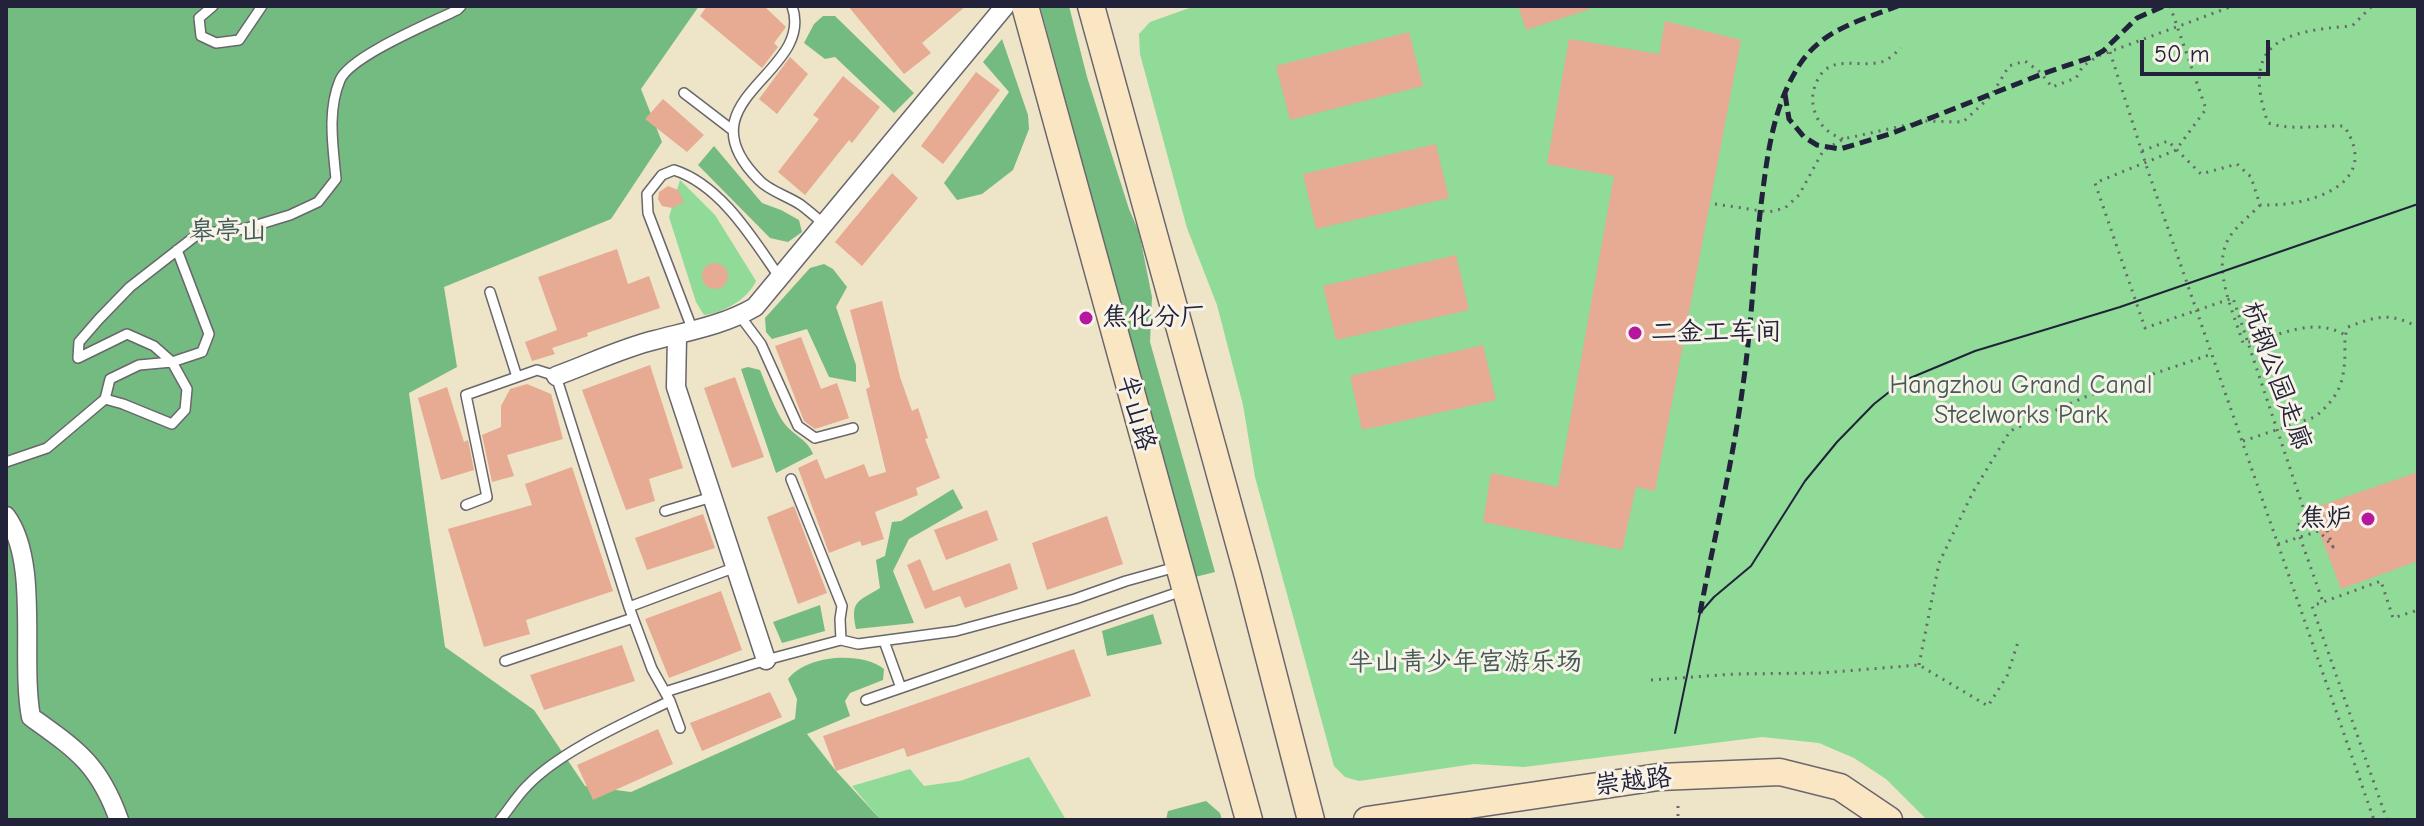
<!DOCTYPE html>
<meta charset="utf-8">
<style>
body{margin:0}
#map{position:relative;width:2424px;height:826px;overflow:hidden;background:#eee4c8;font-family:"Comic Neue",sans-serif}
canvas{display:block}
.frame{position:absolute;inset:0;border:8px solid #22223b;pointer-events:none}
.scale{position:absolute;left:2140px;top:40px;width:130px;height:36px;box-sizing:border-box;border:4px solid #22223b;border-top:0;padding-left:10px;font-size:24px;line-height:28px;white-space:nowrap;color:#22223b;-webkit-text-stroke:6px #f7f3e8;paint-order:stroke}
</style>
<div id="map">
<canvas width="2424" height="826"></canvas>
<div class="frame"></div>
<div class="scale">50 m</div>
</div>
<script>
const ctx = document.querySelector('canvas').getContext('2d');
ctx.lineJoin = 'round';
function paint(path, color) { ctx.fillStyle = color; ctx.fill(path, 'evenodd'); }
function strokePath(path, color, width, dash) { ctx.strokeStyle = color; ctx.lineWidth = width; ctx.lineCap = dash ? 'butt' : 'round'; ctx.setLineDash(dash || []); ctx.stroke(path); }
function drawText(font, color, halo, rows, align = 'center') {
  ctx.font = font + ' "Comic Neue","LXGW WenKai TC",sans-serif'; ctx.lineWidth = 6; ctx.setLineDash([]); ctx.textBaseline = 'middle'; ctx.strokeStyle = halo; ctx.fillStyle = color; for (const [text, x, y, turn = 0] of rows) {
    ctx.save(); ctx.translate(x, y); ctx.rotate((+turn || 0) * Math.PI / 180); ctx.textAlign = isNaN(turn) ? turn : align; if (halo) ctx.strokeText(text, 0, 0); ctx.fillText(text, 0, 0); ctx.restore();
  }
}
paint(new Path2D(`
 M1195,6H2418V820H1927L1886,779L1854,758L1819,743L1762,737L1524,767L1474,764L1359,781L1345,777L1334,766L1255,477L1243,405L1217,305L1187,228L1140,54L1139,34L1150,22Z
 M680,180L715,215L756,281C748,299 723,313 704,315L696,302L669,217Z
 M1029,757L1066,820H881L852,786L910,769L924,786L960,781Z`), '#8fdb97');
paint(new Path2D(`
 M6,6H699L641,89L662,142L611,219L444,287L457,367L409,393L445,647L534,710L585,786L631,792L795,719L797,699L788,679C807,655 861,651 884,669L883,680L850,693L845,701L850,716L807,734L836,771L881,820H6Z
 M1040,6H1069L1087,77L1129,209L1139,232L1152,297L1150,342L1215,572L1195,577Z
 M823,16H835L914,93L894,113L835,57L825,59L804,43L814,24Z
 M1002,39L1028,115L1029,129L1013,170L982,194L957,200L944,183L1009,92L983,62Z
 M714,146L762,203L781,210L799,220L802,232L788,242L770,238L698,165Z
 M824,264L833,269L847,287L836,307L856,365V382L829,377L807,329L772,339L766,332L765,318L810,268Z
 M748,367L760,370C767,387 773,405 782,420C790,434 808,439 813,454L776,473L741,369Z
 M953,489L963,508L909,539L893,571L914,623L856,629C850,600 858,602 880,588L876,560L885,556L892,522L901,521Z
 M820,605L825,631L782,643L773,622Z
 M1153,614L1162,644L1107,656L1102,631Z
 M1206,801L1220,813L1222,820H1166L1168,811Z`), '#73bb80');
paint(new Path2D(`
 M707,6H764L786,27L774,43L778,47L762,68L700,16Z
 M848,6H966L922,43L931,53L904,74Z
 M1518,6H1590V9L1526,30Z
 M1665,21L1741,40L1655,491L1636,487L1622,550L1483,522L1491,473L1558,487L1614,176L1547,164L1569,39L1659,54Z
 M1409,32L1423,86L1290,120L1276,66Z
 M790,57L808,74L777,114L759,99Z
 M976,72L1000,90L943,164L921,146Z
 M843,76L880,107L852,143L849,140L805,195L778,172L819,119L813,115Z
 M663,99L704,135L687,152L645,119Z
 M1436,144L1449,198L1316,229L1303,174Z
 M892,173L918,198L862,266L835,242Z
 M668,186L678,190L684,202L672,208L662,206L658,199L659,192Z
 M617,249L628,284L649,276L660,308L587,333L588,336L552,348L555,354L532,361L525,342L557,330L538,277Z
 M1456,255L1469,310L1336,340L1323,286Z
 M702 276a13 13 0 1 1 26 0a13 13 0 1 1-26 0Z
 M882,301L900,377L912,411L918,408L928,438L925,439L940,478L916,488L918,495L875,512L884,539L862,546L860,541L829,553L798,468L817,459L825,479L864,464L869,477L886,472L866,389L870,387L850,310Z
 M801,337L821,389L837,383L849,418L815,429L804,421L775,346Z
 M1483,345L1496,400L1362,430L1350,376Z
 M650,365L683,468L649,479L655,501L626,510L582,390Z
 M735,377L764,457L732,468L704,388Z
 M527,384L551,394L563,439L507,455L514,476L492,482L482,435L501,427V406L510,389Z
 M447,387L464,442L468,440L474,470L441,480L418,398Z
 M572,467L613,591L526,620L530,634L484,647L448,529L532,505L525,484Z
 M2418,472V561L2341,589L2319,531L2316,507Z
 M794,506L827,593L798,604L767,517Z
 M987,510L998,540L946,560L934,530Z
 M703,514L715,548L647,570L635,538Z
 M1107,516L1123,564L1047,590L1032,543Z
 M920,559L933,591L1010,563L1018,589L965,608L960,596L925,609L907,565Z
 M721,591L742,650L669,678L645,619Z
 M622,645L635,681L544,710L530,675Z
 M1074,649L1091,696L907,757L904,748L836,771L823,736Z
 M770,692L782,717L702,751L690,723Z
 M658,729L673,764L593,800L577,765Z`), '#e6ab92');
const lane = new Path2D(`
 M213,6L199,18L201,36L216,43L239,40L262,6
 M792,6C816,74 678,99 759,180C769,191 788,196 801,205C809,211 817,218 825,225
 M684,93L731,129
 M490,292L517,377
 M740,316L761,344L798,426L815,438L853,428
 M693,331L648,213L647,194L662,175L674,170C721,185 753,239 780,278
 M105,399L110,379L139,365L172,362L202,352L209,334L177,250
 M6,462L47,448L105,399L123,404L172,424L185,410L187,389L172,362L154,346L127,334L78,358L79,342L99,319L130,287L198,234L244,229L290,215L318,202L336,179C333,146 327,111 340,80C350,56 433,22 457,10L461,6
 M791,479L842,606L840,619L841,640
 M466,505L487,497L466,395L537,370L556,376L629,607L652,669L670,701L680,728
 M665,511L712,497
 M629,607L736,567
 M884,641L901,688
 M505,661L633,618
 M665,692L766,660L841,640L858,644L956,631L1075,599L1126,581L1176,567
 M866,700L1182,591
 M500,820C509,809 517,796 527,786C560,751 627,722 670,701`);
const street = new Path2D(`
 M677,337L676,387L766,660
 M556,376C589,364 622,348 655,340C689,331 724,325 755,307L1005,6
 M6,516C40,562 20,659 31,717C77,750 99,764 119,820`);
const secondary = new Path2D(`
 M1025,6L1249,820
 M1091,6L1248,576L1311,820
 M1367,820L1659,777L1780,772L1840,787L1889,820`);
strokePath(lane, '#69666c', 12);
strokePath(street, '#69666c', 21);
strokePath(secondary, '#69666c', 29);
strokePath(new Path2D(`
 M2110,52L2149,174L2374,820
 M1843,139C1829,134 1818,125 1814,109C1811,98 1813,89 1818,79C1831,54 1858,68 1881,62C1888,61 1895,53 1901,48
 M2142,151L2168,141L2201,174L2237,164L2251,177L2260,205C2306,207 2384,186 2344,126C2317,125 2294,131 2268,123C2240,42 2283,31 2352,26L2372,6
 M1715,204L1769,212L1785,208L1799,195L1823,151L1843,139L1925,121L1963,122L1991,96L2009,66L2025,61L2040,72L2052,87L2076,78L2083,66L2098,56L2233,6
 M2260,205C2251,215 2236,226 2229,238C2211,268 2234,313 2243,343C2279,338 2311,315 2345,335
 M2243,441L2315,417C2338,397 2344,385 2345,354C2345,344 2344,336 2348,327C2377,316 2389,312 2418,327
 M2278,544L2319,531L2333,547L2322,516
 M1919,665L1939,563L1973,492L2010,431L2085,397L2212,354
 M1651,680L1735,674L1821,673L1919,665L1988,706L2007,676L2019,639
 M1678,806V820
 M2387,820L2312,606L2381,581L2393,618L2418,610`), '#69666c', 3, [2, 6]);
strokePath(lane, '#fff', 9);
strokePath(street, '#fff', 18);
strokePath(secondary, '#fbe6c4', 26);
strokePath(new Path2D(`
 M1675,733L1700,613L1714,597L1751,566L1805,481L1837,442L1874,404L1903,381L1975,351L2120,307L2418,204`), '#22223b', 2);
strokePath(new Path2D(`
 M1785,94L1789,119L1804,137L1817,145L1840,149L1890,134L2042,74L2092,57L2103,51L2137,18L2164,6
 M1700,613C1714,538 1733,462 1743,385C1752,323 1754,259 1762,197C1768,150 1774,104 1800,64C1823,29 1862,20 1898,6`), '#22223b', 5, [12, 6]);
strokePath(new Path2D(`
 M2170,6L2206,109L2176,150L2095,183L2145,328L2233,298L2307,519
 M2322,516L2307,519L2296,526L2323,602`), '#69666c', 3, [2, 6]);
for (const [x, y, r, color] of [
 [1086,318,8,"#b5179e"],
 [1635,333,8,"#b5179e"],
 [2368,519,8,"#b5179e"]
]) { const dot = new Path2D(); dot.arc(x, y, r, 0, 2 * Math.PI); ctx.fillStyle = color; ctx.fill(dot); strokePath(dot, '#f7f3e8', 3); }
drawText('26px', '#435a57', '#f7f3e8', [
 ["皋亭山",228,232],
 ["Hangzhou Grand Canal",2021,386],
 ["Steelworks Park",2021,416],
 ["半山青少年宫游乐场",1465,663]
]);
drawText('26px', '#22223b', '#f7f3e8', [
 ["焦化分厂",1102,318],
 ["二金工车间",1651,333],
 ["焦炉",2352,519,"right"]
], 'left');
drawText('26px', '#22223b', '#f7f3e8', [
 ["杭钢公园走廊",2276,376,70],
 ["半山路",1136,413,74],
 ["崇越路",1633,782,-7]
]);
</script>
